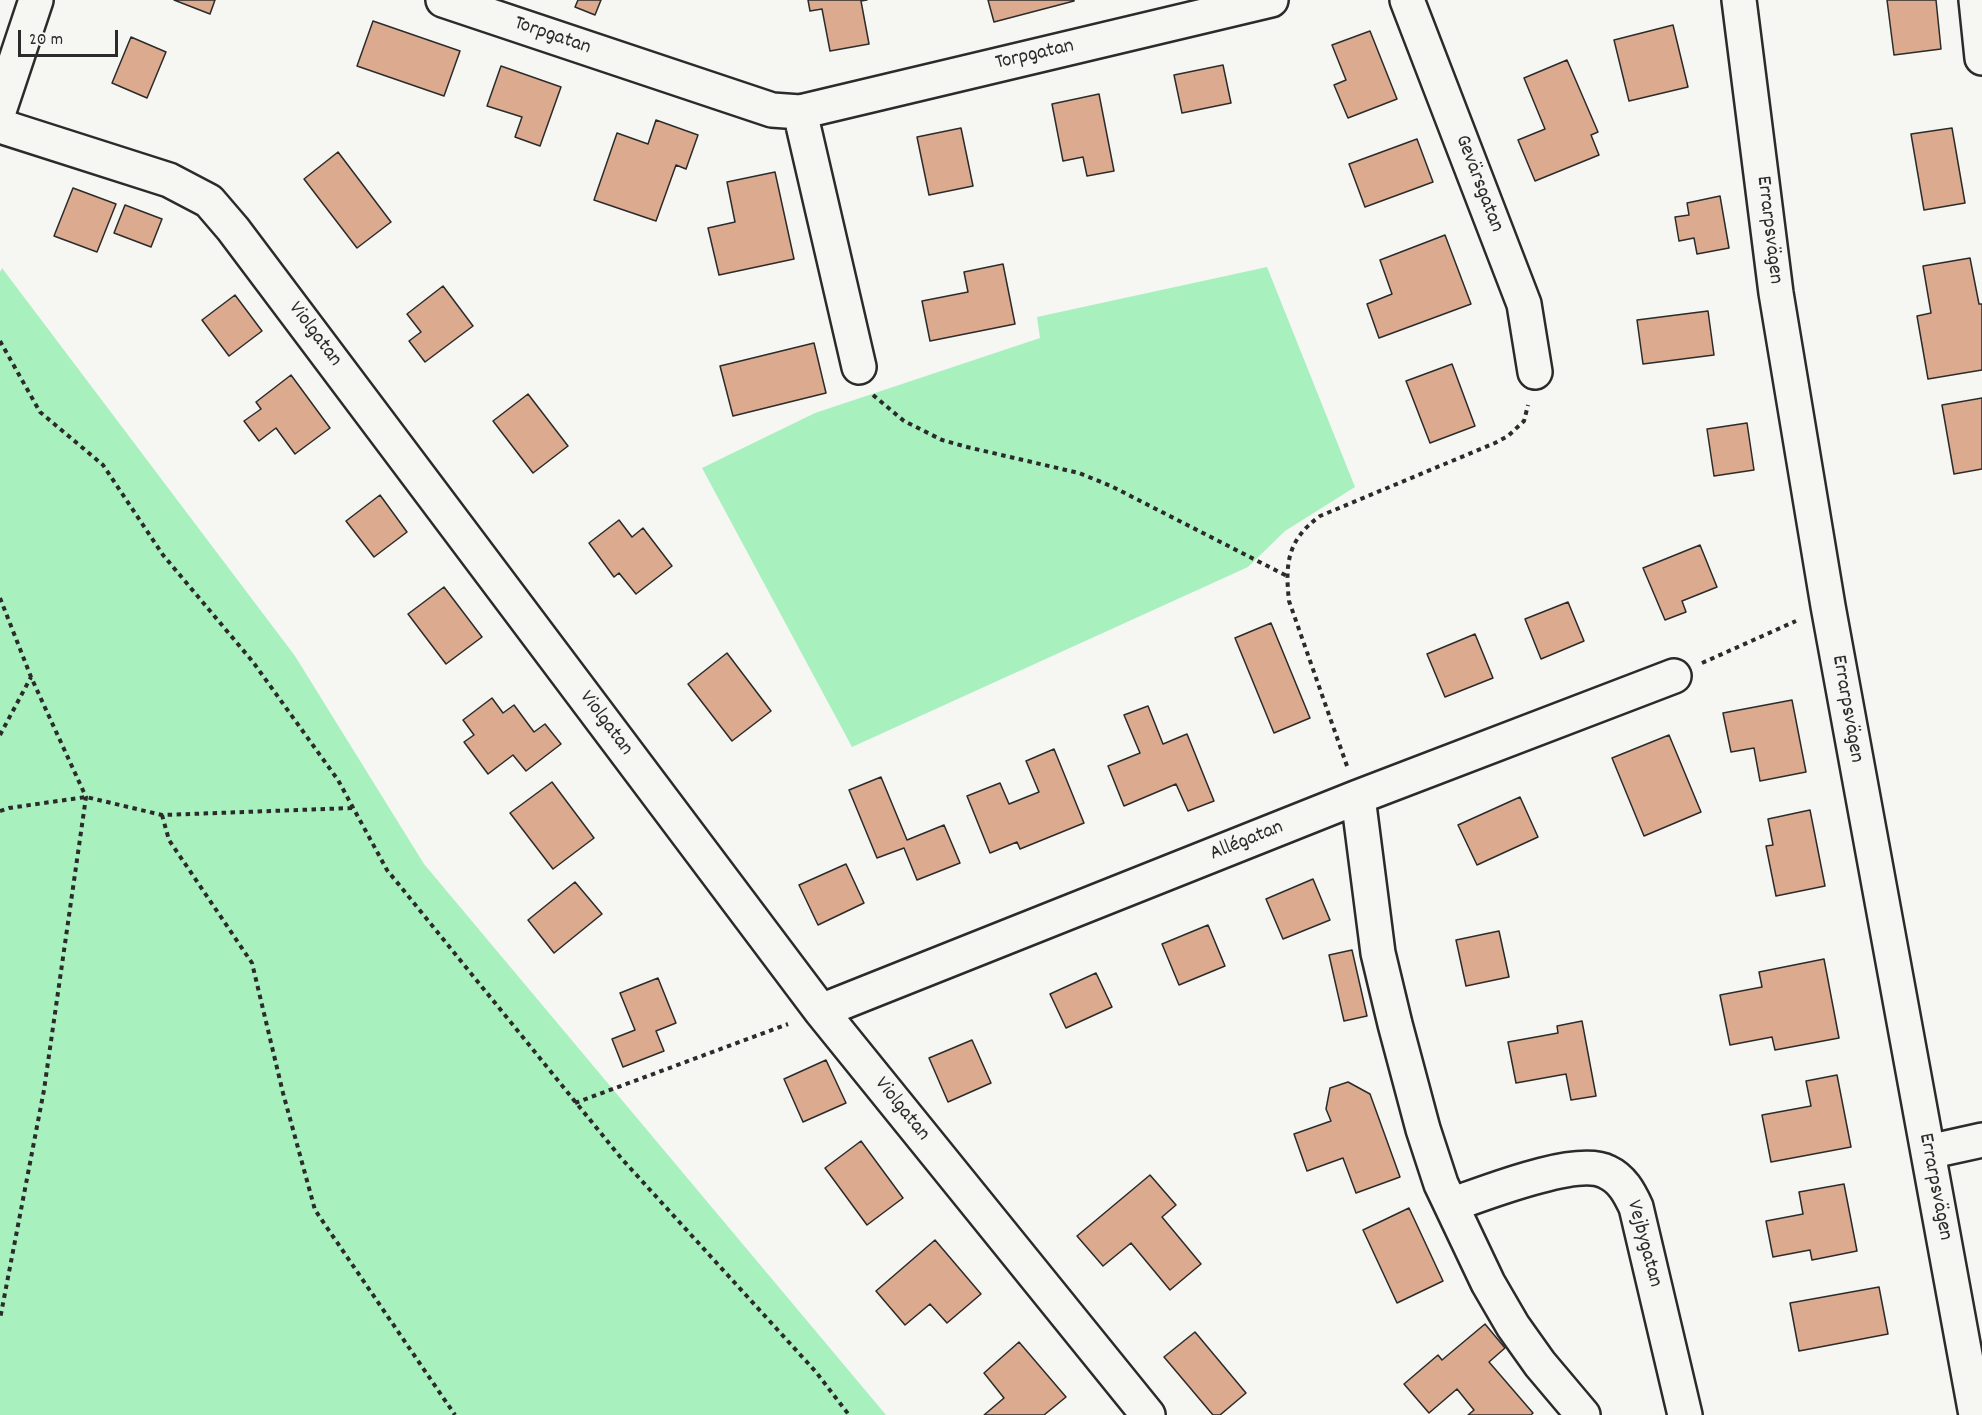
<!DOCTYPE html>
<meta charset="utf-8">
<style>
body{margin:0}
#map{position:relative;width:1982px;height:1415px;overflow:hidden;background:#f6f6f2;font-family:Dekko,sans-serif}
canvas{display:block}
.scale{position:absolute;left:18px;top:30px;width:100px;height:27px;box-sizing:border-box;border:3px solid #2b2b2b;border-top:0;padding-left:8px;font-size:18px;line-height:21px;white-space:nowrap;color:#2b2b2b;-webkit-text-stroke:4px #f6f6f2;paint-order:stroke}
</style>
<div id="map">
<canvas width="1982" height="1415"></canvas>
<div class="scale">20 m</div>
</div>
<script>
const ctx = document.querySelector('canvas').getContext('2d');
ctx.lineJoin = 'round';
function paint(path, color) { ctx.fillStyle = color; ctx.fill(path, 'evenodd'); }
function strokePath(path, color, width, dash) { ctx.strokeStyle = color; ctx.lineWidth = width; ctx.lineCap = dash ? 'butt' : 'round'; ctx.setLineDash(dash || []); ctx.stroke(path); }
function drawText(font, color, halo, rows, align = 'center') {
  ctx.font = font + ' Dekko,sans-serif'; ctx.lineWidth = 6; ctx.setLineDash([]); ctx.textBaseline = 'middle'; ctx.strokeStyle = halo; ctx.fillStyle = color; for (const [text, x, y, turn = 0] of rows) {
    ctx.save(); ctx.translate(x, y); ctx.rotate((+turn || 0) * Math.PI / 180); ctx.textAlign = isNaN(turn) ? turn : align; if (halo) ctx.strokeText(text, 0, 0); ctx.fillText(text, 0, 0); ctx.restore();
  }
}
paint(new Path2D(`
 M1267,267L1355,487L1285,531L1248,567L852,747L702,468L815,413L1040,338L1037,317Z
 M2,268L295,656L424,864L886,1415H0V272Z`), '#a8f1bf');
const building = new Path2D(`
 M174,0H215L210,14Z
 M578,0H601L595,15L575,7Z
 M808,0H867L861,1L869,44L830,51L822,9L810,11Z
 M988,0H1074V1L994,22Z
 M1887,0H1936L1941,49L1894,55Z
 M373,21L460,51L444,96L357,66Z
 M1673,25L1688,87L1629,101L1614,40Z
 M1370,31L1397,99L1348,118L1334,85L1346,80L1332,45Z
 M131,37L166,52L147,98L112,83Z
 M1567,60L1598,132L1591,135L1599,155L1535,181L1518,140L1545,129L1524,78Z
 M1223,65L1231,103L1182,113L1174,75Z
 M501,66L561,87L540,146L515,137L522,117L487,106Z
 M1099,94L1114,171L1087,176L1083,157L1063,161L1052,104Z
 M656,120L698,135L686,169L676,165L656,221L594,200L617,133L648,144Z
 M961,128L973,186L929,195L917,137Z
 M1952,128L1965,203L1924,210L1911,134Z
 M1417,139L1433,182L1365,207L1349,164Z
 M338,152L391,222L357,248L304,179Z
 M775,172L794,259L719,275L708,228L735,222L727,182Z
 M73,188L116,204L97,252L54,236Z
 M1720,196L1729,248L1697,254L1694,238L1679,241L1675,217L1689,215L1687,203Z
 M125,205L162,219L151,247L114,233Z
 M1445,235L1471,304L1379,338L1367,304L1392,294L1380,260Z
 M1970,258L1979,304H1982V370L1928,379L1917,316L1931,313L1923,266Z
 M1003,264L1015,324L930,341L922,301L968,292L964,272Z
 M443,286L473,326L425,362L409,341L421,332L407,314Z
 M235,295L262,331L229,356L202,320Z
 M1708,311L1714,355L1643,364L1637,320Z
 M814,343L826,393L733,416L720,366Z
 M1452,364L1475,426L1430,443L1406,381Z
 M291,375L330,428L295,454L276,428L259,441L244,421L261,409L256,402Z
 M528,394L568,446L533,473L493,421Z
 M1982,398V469L1954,474L1942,405Z
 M1747,423L1754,470L1714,476L1707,429Z
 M380,495L407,532L374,557L346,521Z
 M619,520L632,537L643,528L672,566L636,594L619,573L614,577L589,543Z
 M1700,545L1717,587L1682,601L1686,612L1665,620L1643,568Z
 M444,587L482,637L446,664L408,614Z
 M1568,602L1584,641L1541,659L1525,619Z
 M1271,623L1310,718L1274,733L1235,638Z
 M1475,634L1493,678L1445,697L1427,654Z
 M727,653L771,711L732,741L688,684Z
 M492,698L503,713L514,705L534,732L545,724L561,744L526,771L513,755L488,774L464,742L474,735L463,720Z
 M1792,700L1806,772L1760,781L1754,748L1731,752L1723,713Z
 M1148,706L1163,744L1187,734L1214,801L1188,811L1176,784L1124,806L1108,766L1140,753L1124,715Z
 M1669,735L1701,812L1644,836L1612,758Z
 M1054,749L1084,823L1020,849L1017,842L990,853L967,796L1000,783L1009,804L1039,792L1026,761Z
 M881,777L907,840L944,825L960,863L917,880L904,848L877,858L849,790Z
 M552,782L594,838L553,869L510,813Z
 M1520,797L1538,837L1477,865L1458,825Z
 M1810,810L1825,886L1776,896L1766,846L1773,845L1768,819Z
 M846,864L864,903L818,925L799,885Z
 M1313,879L1330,920L1283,939L1266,899Z
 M575,882L602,914L554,953L528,920Z
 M1208,925L1225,966L1179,985L1162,944Z
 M1499,931L1509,977L1466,986L1456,940Z
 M1352,950L1367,1016L1344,1021L1329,955Z
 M1824,959L1839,1038L1775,1050L1772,1037L1730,1045L1720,995L1762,987L1759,972Z
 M1096,973L1112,1007L1066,1028L1050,994Z
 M658,978L676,1023L656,1031L664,1051L623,1067L612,1039L635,1030L620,993Z
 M1582,1021L1596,1096L1571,1100L1566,1074L1516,1083L1508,1042L1558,1033L1557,1026Z
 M972,1040L991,1083L948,1102L929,1058Z
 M826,1060L846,1103L803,1122L784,1079Z
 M1837,1075L1851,1147L1771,1162L1762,1115L1811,1106L1806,1081Z
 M1348,1082L1370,1094L1400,1177L1356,1193L1343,1158L1307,1171L1294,1134L1331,1121L1326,1109L1330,1088Z
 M861,1141L903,1198L867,1225L825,1168Z
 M1150,1175L1176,1205L1162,1217L1201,1264L1170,1290L1131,1243L1103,1266L1077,1236Z
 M1844,1184L1857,1251L1812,1260L1810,1250L1773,1257L1766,1221L1803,1214L1799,1192Z
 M1409,1208L1443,1281L1397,1303L1363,1230Z
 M935,1240L981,1294L947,1323L930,1304L905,1325L876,1291Z
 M1879,1287L1888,1334L1799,1351L1790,1303Z
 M1485,1324L1505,1348L1489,1362L1533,1413L1531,1415H1468L1474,1410L1457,1389L1429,1413L1404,1384L1438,1355L1442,1360Z
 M1195,1332L1246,1393L1220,1415H1213L1164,1357Z
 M1019,1342L1066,1397L1044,1415H984L1004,1398L984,1373Z`);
paint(building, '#dcaa8e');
strokePath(building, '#2b2b2b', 1.5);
const minor = new Path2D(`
 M443,0L772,110L800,112L1271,0
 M1407,0L1524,304L1535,372
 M1739,0L1776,293L1828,606L1976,1415
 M1976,0L1982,58
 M800,112L859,367
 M0,126L169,180L209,201L233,229L821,1011L1148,1415
 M1358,797L1378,953L1395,1024L1423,1129L1441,1184L1488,1283L1513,1326L1540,1364L1583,1415
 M821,1011L1358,797L1674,676
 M1928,1152L1982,1140
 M1451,1205C1483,1194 1577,1156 1607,1172C1622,1179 1629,1192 1636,1207L1685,1415`);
const tertiary = new Path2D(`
 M0,108L36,0`);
strokePath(minor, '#2b2b2b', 38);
strokePath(tertiary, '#2b2b2b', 38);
strokePath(new Path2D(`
 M0,341L40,412L103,465L163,555L253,662L338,780L387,870L621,1158L816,1372L849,1415
 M873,395L904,421L942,440L967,447L1079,473L1111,486L1287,576
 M0,598L31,677L86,797L44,1090L0,1319
 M1702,663L1796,621
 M0,735L31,677
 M1347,766L1289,601C1285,564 1287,540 1320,516L1495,443L1508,436L1524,421L1528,405
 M0,811L9,808L86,797L162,815L352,808
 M162,815L169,840L252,963L283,1093L315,1210L455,1415
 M575,1103L788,1024`), '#2b2b2b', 4, [4.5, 4.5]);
strokePath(minor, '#f6f6f2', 33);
strokePath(tertiary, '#f6f6f2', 33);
drawText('21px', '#2b2b2b', '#f6f6f2', [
 ["Torpgatan",552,37,19],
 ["Torpgatan",1035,56,-13],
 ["Gevärsgatan",1478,184,69],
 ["Errarpsvägen",1768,230,83],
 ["Violgatan",314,335,53],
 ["Errarpsvägen",1846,709,80],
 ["Violgatan",605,724,53],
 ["Allégatan",1247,842,-22],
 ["Violgatan",901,1110,51],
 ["Errarpsvägen",1934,1187,79],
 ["Vejbygatan",1643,1244,75]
]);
</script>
